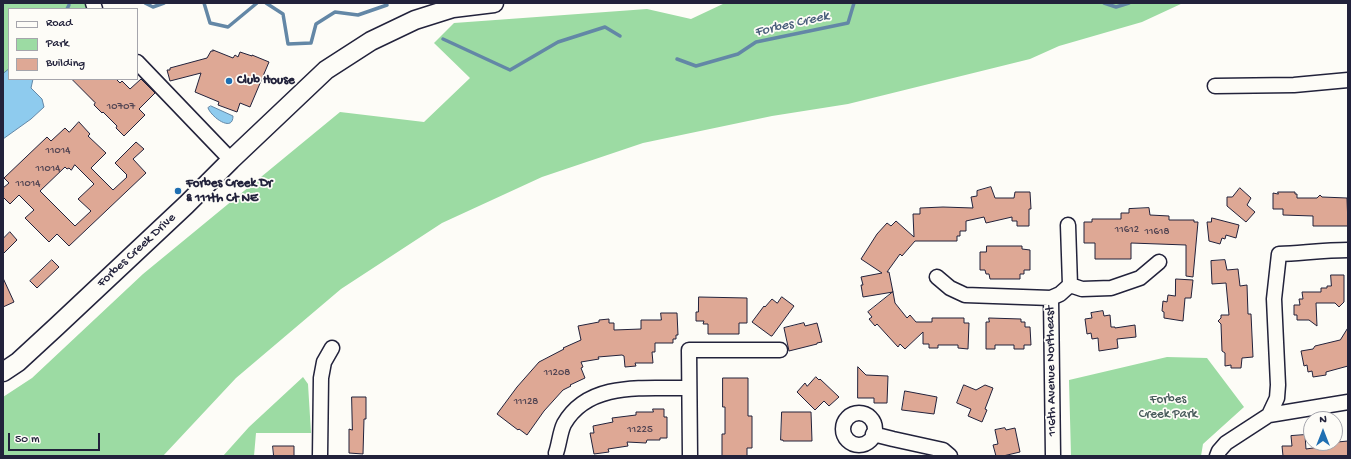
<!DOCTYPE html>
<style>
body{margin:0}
#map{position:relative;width:1351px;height:459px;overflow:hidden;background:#fdfcf7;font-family:"Gochi Hand",sans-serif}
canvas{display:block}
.frame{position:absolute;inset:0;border:4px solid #22223b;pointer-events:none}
.legend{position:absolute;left:8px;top:8px;width:130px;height:72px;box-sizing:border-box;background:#fdfcf7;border:1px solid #a5a5ac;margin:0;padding:5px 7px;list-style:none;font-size:12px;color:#22223b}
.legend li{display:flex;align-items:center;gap:8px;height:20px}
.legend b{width:20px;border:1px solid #a5a5ac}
.north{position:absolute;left:1303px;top:411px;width:40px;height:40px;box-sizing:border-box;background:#fdfcf7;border:1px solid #a5a5ac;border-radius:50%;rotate:0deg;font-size:11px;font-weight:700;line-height:16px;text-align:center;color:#22223b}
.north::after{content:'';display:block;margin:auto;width:14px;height:18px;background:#1f6fb2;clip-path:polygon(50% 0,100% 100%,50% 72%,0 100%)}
.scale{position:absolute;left:8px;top:433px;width:92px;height:18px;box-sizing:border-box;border:2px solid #22223b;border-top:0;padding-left:5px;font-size:12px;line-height:14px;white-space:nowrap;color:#22223b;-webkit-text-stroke:3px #fdfcf7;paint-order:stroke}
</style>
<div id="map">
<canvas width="1351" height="459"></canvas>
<div class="frame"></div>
<ul class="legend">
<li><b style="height:5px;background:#fdfcf7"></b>Road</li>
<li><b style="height:11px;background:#9cdba3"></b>Park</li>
<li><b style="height:11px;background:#dea895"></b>Building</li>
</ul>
<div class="north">N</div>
<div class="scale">50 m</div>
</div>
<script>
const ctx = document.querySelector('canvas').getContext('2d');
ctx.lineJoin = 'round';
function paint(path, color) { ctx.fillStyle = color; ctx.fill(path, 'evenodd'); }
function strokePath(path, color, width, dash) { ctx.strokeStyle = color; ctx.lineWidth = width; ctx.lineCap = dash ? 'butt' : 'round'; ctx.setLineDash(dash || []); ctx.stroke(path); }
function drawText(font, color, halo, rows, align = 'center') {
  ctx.font = font + ' "Gochi Hand",sans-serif'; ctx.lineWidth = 3.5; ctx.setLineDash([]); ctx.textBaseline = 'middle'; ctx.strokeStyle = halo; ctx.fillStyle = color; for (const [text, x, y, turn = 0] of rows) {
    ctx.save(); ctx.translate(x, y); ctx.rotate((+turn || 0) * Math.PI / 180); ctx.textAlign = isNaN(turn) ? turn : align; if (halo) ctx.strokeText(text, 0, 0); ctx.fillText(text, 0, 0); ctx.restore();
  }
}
paint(new Path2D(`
 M3,3H88V9H9V79L3,105Z
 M725,3H1183L1142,22L1059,46L1030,59L848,104L772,116L643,143L542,177L442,223L341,289L236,378L163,456H3V397L32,378L143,274L340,112L424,122L470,78L434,43L454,23L647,9L691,19Z
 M1167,357L1207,358L1244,407L1203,444L1201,456H1071L1069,380Z
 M303,377L308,384L311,433H256L254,456H223L249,427Z`), '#9cdba3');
const water = new Path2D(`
 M9,69V79H33L31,88L42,99L44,107L31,119L3,139V74Z
 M211,106L233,116C233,133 211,117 208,108Z`);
paint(water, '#8ecbee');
strokePath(water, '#6387a6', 1);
strokePath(new Path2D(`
 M145,3L153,7L164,3
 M204,3L210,23L228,27L257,3
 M266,3L283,14L288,44L311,43L316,24L335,12L358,15L387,5
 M1104,3L1116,7L1129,3
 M67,9L69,5
 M443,39L510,70L558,42L605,27L620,36
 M677,59L696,66L738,54L756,42L848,23L854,3`), '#6387a6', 3.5);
const building = new Path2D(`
 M213,50L233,58L235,55L238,57L240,52L252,56V55L269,62L250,107L240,103L237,112L218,105L219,102L195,92L201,73L170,81L167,70H170V68L207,58L211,51H213Z
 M72,79H116L120,83L122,81L130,89L141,79L155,93L139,109L145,115L124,136L116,128L117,126L103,112L102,113L94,105L95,103Z
 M79,122L90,134L88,136L106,153L91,168L113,190L127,177L126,176L127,175L115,163L136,142L144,149L133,159L146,173L69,246L57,234L49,242L25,218L34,210L19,195L10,204L3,197V188L9,183L4,178L47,137L51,141L65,128L69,132ZM75,165L94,184L78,199L91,211L75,226L40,191L65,167L67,169L69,168L71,170Z
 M991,187L995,198H1014L1015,192H1030L1031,209H1029V226H1017V221H1012V217L986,223L984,217L966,221V231H960V236H957V241H915L902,256L900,254L887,272H889L893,292L863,297L861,285H863L861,277L882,273L861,259L877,234L887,223L891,226L896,221L914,237L913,214H920V208L943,207L973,208L971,197L977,196V191Z
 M1240,188L1251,198L1247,205L1255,212L1246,222L1227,206V197H1232Z
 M1278,192H1295V194H1297V198H1317L1320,195L1322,197L1347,198L1348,226H1313V216L1283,215V209H1273V193L1278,194Z
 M1149,208L1150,215L1169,216V220H1194V222H1198L1193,277L1186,276V245L1131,243V259H1095V243H1084V222H1092V219H1121V213H1129V209Z
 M1212,218L1239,225L1236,238L1226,235L1225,239L1222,238L1220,244L1209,241L1207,222H1211Z
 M10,232L17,240L3,254V239Z
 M987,246H1022V249L1030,250V270H1024V274H1020V279H990L989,274H986L985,270H980V252H986Z
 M52,260L59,267L37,288L30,281Z
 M1225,260L1227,270L1238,269L1240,286L1247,285L1248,314H1251L1253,357L1242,358L1241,368H1231V365L1225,366V353L1222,351L1221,324L1218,321L1221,318V315H1229L1226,283L1212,284L1211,261Z
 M1331,275H1344V302L1339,307L1335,303H1316L1317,326L1309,320H1297V315H1294V305H1300L1299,299H1303L1302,292H1321V288H1327V286H1331Z
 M3,278L14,302L3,307Z
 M1176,279L1193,280L1191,298H1185L1183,321L1164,318V312L1162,311L1163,301L1167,302L1168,295L1175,296Z
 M893,292L895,303L907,318L910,315L916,322H932V318H964V323H969L968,349L958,348V345H938V348H929V344H923V332L905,349L900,344L898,347L877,324L875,326L869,319L872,317L868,312Z
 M699,297L747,298V323H739V334H708V324H703L704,321H696V312H698Z
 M782,297L794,306L772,336H771L752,322L764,306L765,307L772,299L777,303Z
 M1103,311L1104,316L1110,315L1111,327H1115V328L1135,325L1136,337L1117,339L1118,348L1099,351L1098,338L1092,339L1091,333L1087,334L1085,319L1092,318L1091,313Z
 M661,313H677L678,335H676V339H673V343H655V352H652L653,363H635L636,366L625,367L624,356L622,355L598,357L599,359L581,362L583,367L581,368L585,378L570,385L571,386L563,390L544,411L527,435L519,429L518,430L497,414L517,387L539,362L564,349L563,348L581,340L578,326L599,322V320L609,319V323H614V330L641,329V320H661Z
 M989,318L1021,319V322H1025V327H1030L1031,345H1024V349H1014V345H995V349H986V322H989Z
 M804,323L805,326L817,323L822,342L817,343V344L789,351L784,328Z
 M1348,328V366L1326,372V375L1313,377L1312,371L1308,372L1307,365L1304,366L1301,351L1313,349L1315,346L1340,340Z
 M858,367L866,375L888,376L887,403H874V398H858Z
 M816,377L819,380L820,379L839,397L829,406L824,401L815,410L797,392L805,383L807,386Z
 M723,378H748V416H752V448H747V456H722V434H725V407H723Z
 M964,385L976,390L985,385L993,388L985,409L987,410L982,422L968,416L971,409L957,403Z
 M905,391L937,397L934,414L902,410Z
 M352,397H366V419H364L363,454L349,453V429L352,430Z
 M653,409H664V417H667V438H660V440H647L646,443L627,442L628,446L608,449L609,452L594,454L590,433H594L593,426L613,422L612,418L636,415V412H653Z
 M782,412H811L812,441H783V440H781Z
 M1005,428L1006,430L1015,428L1020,452L1003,456H996L993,445L998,444L995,430Z
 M1305,435L1306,449L1327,446V443L1348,441V456H1283L1282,446H1292L1291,436Z
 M273,446H294V456H274Z`);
paint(building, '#dea895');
strokePath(building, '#22223b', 1);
const minor = new Path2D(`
 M93,3L95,9
 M137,62L231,160
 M1215,86L1294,85L1348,80
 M937,277L950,288L965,295L1051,298
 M1070,285L1082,289L1111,288L1140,278L1159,262
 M843 429a16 16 0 1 1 32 0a16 16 0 1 1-32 0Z
 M1269,415L1348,402
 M873,434L893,439L943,450L950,456
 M556,453C559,445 560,432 564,424C589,380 647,389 689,388
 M320,456L321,378L324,362L332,348
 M690,456L689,350H780
 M1053,456L1051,298L1060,294L1070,285L1068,225
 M1217,456L1219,451L1226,443L1269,415L1277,398L1278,385L1274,299L1279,254C1302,253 1325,250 1348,250`);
const tertiary = new Path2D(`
 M3,372L18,362L56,327L186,205L231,160L326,70L371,41L415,20L453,8L494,3`);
strokePath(minor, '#22223b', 17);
strokePath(tertiary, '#22223b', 21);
strokePath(minor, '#fdfcf7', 14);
strokePath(tertiary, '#fdfcf7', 18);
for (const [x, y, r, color] of [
 [229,81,4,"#1f6fb2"],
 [178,191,4,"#1f6fb2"]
]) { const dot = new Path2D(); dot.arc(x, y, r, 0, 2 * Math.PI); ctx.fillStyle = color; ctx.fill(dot); strokePath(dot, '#fdfcf7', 1.5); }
drawText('11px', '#514452', null, [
 ["10707",121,107],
 ["11014",58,151],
 ["11014",48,169],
 ["11014",28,184],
 ["11612",1127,230],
 ["11618",1157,232],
 ["11208",557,373],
 ["11128",526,402],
 ["11225",640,430]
]);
drawText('bold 13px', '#22223b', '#fdfcf7', [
 ["Club House",237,81],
 ["Forbes Creek Dr",186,184],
 ["& 111th Ct NE",186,199]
], 'left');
drawText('13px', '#22223b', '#fdfcf7', [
 ["Forbes Creek Drive",137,251,-43],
 ["116th Avenue Northeast",1052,371,-91]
]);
drawText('13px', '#475a5a', '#fdfcf7', [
 ["Forbes",1168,400],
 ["Creek Park",1168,415]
]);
drawText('italic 14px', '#485d7a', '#fdfcf7', [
 ["Forbes Creek",792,25,-13]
]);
</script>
